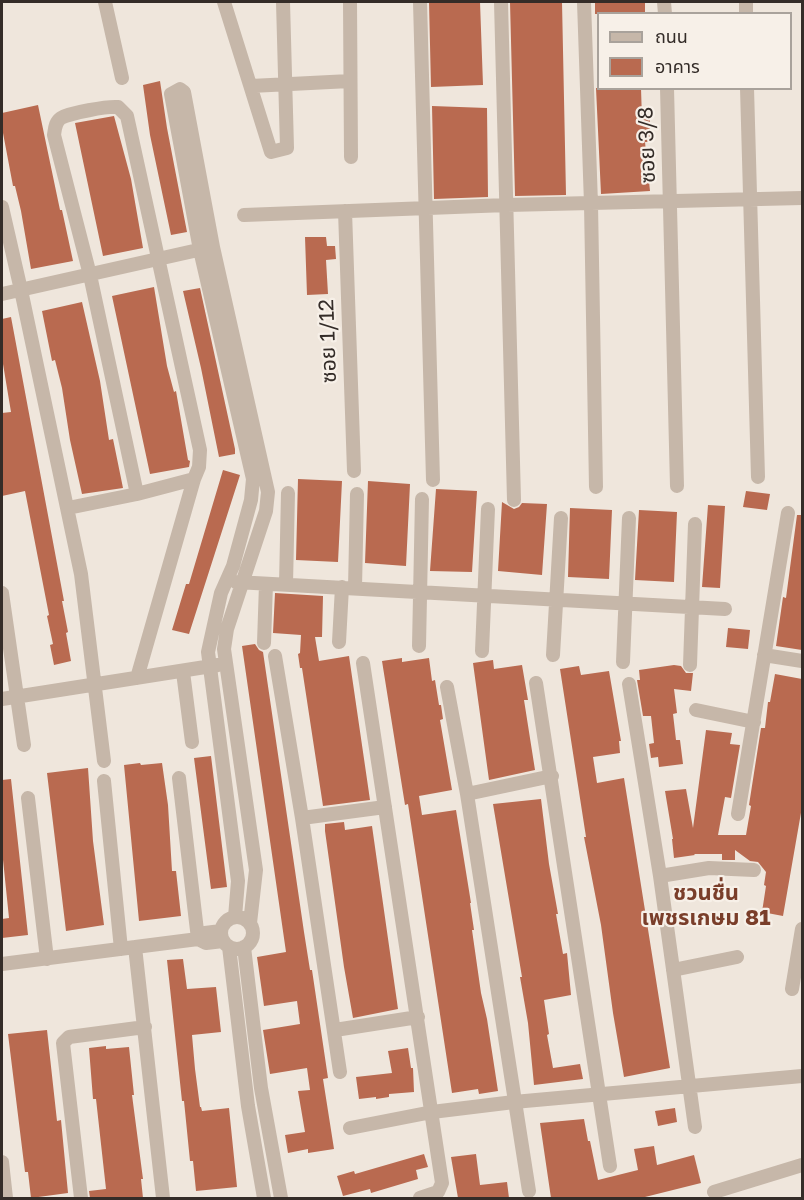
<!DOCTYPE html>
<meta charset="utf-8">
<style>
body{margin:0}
#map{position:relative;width:804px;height:1200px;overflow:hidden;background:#efe6dc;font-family:"Golos Text","Noto Sans Thai",sans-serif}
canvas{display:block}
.frame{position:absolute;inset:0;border:3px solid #342c28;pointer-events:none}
.legend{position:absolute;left:597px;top:12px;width:195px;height:78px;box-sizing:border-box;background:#f7f0e8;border:2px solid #a9a29b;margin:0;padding:8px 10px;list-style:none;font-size:18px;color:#342c28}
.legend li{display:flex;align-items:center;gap:12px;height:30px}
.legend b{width:30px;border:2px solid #a9a29b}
</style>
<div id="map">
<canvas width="804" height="1200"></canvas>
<div class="frame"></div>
<ul class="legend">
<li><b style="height:8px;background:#c6b7a9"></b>ถนน</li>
<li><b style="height:16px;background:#b96a50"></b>อาคาร</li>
</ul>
</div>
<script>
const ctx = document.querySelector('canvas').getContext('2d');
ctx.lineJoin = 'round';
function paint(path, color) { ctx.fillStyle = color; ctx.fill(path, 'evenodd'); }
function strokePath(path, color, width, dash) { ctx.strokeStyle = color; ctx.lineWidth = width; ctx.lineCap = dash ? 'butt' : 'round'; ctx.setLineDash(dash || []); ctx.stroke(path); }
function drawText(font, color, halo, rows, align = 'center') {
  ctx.font = font + ' "Golos Text","Noto Sans Thai",sans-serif'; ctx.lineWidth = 4.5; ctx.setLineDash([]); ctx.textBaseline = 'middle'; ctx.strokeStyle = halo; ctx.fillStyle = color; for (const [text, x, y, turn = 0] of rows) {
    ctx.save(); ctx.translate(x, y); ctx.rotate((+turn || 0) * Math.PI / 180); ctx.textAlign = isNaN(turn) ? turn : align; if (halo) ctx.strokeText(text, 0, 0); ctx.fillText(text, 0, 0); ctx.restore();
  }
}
paint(new Path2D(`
 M429,2H480L483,85L431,87Z
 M510,2H562L566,195L515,196Z
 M595,2H645V14H595Z
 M160,81L167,128L187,232L171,235L150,135L143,85Z
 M596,88H641L642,119H650V142H645L650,191L601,194Z
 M38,105L60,210H62L73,261L31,269L21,211L15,186H13L3,133L2,113Z
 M432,106L487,108L488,197L434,199Z
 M114,116L131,179L143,248L103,256L75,123Z
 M305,237H326L327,246H335L336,259L326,260L328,294L307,295Z
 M154,287L167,366L174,392L176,391L188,460L190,461L189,467L150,474L112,296Z
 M200,288L235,449V454L219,457L201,368L183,291Z
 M82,302L100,381L109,440L113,439L123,488L82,494L70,440L62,388L55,360L52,361L42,311Z
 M11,317L64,601H62L68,632L66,633L71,661L54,665L50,645L53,644L47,616L49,615L25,491L2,496V413L11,412L2,358V319Z
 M223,470L240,475L189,634L172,630L186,584H189Z
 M298,479L342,481L338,562L296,560Z
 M368,481L410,484L406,566L365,563Z
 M436,489L477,491L472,572L430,571Z
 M746,491L770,494L767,510L743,507Z
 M502,502L514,509L519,507L522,503L547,504L542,575L498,571Z
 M708,505L725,506L720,588L702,587Z
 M570,508L612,510L609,579L568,577Z
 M639,510L677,512L674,582L635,580Z
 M797,515H802V650L776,646L783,597L786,598Z
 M275,593L323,596L322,637H315L319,661L349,656L370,800L323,806L302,668H300L298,654L300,653L301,635L273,633Z
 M728,628L750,630L748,649L726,647Z
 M255,644L259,650L263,652L304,932L310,970H312L328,1078L323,1079L334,1149L308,1153V1149L288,1153L285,1135L305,1132L298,1091L310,1090L307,1068L270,1074L263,1030L300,1024L297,1001L264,1006L257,957L286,952L242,646Z
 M402,658V662L429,658L432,681L435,680L439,705H441L443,719L440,720L452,790L419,796L422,815L456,810L471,903H470L474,930H472L481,993L487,1019L498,1091L479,1094L478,1089L452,1093L408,804L405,805L382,661Z
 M493,660L494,669L522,665L528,700H524L535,770L489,780L473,663Z
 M674,665L681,666L686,673H693L691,691L674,689L677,713L673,714L676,740H680L683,764L659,767L658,757L651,758L649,744L654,743L651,716H643L637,680H640L639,670Z
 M579,666L581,675L609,671L621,741H619L620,753L593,757L597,783L624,778L670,1068L624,1077L613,1013L601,925L584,837H586L560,669Z
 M775,674L802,679V807L783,916L762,912L766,886L764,885L766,872L758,862L750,861L735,850V860H722V854H694L695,855L674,858L672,839H673L665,791L686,789L693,828L706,730L732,733L730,744L740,745L731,798L725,797L718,835H746L751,806L749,805L761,728H765L768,702H770Z
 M211,756L227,887L211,889L194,758Z
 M140,763L141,765L162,763L168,805L172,871H176L181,916L139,921L124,765Z
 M88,768L93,841L104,925L66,931L47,773Z
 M11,779L28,935L2,938V919L9,918L2,850V780Z
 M541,799L549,864L558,914H556L563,954L567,953L571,995L544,1000L549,1034L547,1035L553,1068L580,1064L583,1079L534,1085L528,1023L520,977H522L493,804Z
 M344,822L345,830L372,826L398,1009L353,1018L344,967L325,831V824Z
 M183,959L187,989L216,987L221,1032L192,1035L195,1069L200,1107H201L202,1111L229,1108L237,1187L196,1191L193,1161H190L184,1101H182L167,960Z
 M47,1030L57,1121L61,1120L68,1193L31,1198L28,1172H25L8,1034Z
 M106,1046V1049L129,1047L134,1095H132L143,1179H141L143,1198H90L89,1191L106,1189L96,1099H93L89,1048Z
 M408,1048L411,1068H413L414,1092L389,1094V1097L376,1099V1097L359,1099L356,1077L392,1073L388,1051Z
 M675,1108L677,1122L658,1126L655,1111Z
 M584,1119L588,1141H590L598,1180L638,1170L634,1149L654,1146L657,1165L694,1155L701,1183L641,1198H551L540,1123Z
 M424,1154L428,1167L416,1170L418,1179L371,1193L370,1189L343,1196L337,1176L354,1171L355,1174Z
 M476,1154L480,1185L507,1182L509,1198H458L451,1157Z`), '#b96a50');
strokePath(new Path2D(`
 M105,2L122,78
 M224,2L271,152L287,148L283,2
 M350,2L351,157
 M420,2L433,480
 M501,2L514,500
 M584,2L591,204L596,487
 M664,2L665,14
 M746,2V14
 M251,86L350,81
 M667,88L677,486
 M747,88L758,477
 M2,207L21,290L81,574L104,761
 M345,211L354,471
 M244,215L507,205L802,198
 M2,294L207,248
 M137,494L90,275L54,135C55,129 55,122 61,118C70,113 107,106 118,107L127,116L200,450L199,467L194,479L137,678
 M68,508L137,494L194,479
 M236,582L725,609
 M286,584L288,493
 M355,588L357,494
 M2,593L24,745
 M339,642L342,587
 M264,643L266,584
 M419,646L422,499
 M482,651L488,509
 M553,655L561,518
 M764,655L802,661
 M275,656L302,818L340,1072
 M623,662L629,518
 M363,663L442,1183L438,1192L420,1198
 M690,665L695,524
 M183,672L192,742
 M536,683L610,1166
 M629,684L660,876L695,1127
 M447,687L467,794L529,1191
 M2,699L218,665
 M696,710L754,722
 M104,781L121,949
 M467,794L552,776
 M28,798L47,959
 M738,814L788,513
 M302,818L385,807
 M660,876L709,868L754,870
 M221 933a16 16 0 1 1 32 0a16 16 0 1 1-32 0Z
 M235,917L238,881L208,652L221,593L233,566L251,500L253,479L200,250L171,94L180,89L184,92L213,247L268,492L266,511L227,629L224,649L256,870L250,923
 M221,931L205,933L198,939L206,943L223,941
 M135,947L163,1198
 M229,947L248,1106L264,1198
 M244,947L261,1088L281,1198
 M2,964L198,939L179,778
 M673,970L737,957
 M792,989L802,929
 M335,1030L418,1017
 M350,1128L432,1112L514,1102L802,1076
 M2,1162L6,1198
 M714,1192L802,1165
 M81,1198L63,1043L69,1037L145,1027`), '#c6b7a9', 14);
drawText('21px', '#342c28', '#f7f0e8', [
 ["ซอย 3/8",647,145,-92],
 ["ซอย 1/12",328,341,-92]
]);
drawText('bold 22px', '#7a3e2a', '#f7f0e8', [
 ["ชวนชื่น",706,893],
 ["เพชรเกษม 81",706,918]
]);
</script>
